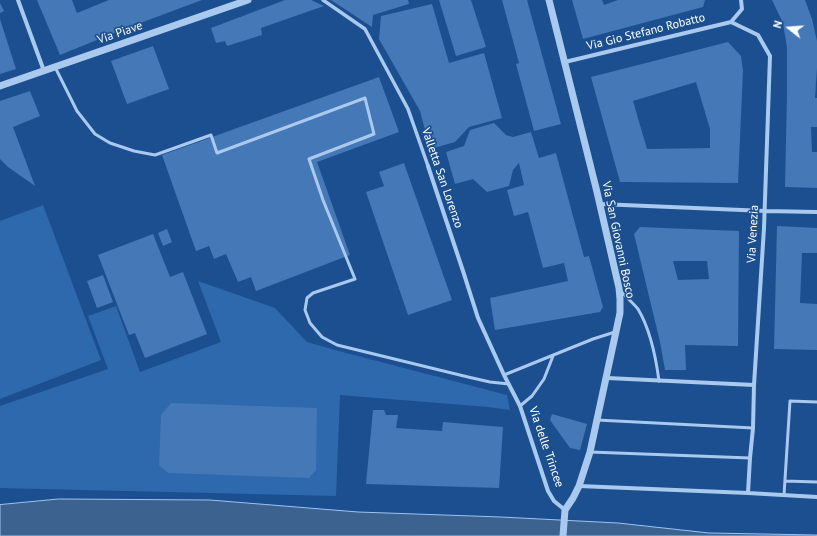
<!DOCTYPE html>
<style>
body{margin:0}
#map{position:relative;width:817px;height:536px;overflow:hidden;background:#1b4f8f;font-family:"PT Sans",sans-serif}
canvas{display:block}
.north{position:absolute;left:769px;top:8px;width:40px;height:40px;-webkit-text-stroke:3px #1b4f8f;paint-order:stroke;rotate:287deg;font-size:11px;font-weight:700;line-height:16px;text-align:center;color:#fff}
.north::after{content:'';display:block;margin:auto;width:14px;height:18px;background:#fff;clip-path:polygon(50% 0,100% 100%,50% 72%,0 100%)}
</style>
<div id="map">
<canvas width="817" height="536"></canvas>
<div class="north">N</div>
</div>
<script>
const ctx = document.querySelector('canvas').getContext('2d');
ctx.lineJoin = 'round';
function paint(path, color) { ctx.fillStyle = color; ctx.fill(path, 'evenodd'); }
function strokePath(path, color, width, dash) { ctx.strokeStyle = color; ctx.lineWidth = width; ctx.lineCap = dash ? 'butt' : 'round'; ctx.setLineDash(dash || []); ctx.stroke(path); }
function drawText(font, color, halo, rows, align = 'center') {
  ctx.font = font + ' "PT Sans",sans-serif'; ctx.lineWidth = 3.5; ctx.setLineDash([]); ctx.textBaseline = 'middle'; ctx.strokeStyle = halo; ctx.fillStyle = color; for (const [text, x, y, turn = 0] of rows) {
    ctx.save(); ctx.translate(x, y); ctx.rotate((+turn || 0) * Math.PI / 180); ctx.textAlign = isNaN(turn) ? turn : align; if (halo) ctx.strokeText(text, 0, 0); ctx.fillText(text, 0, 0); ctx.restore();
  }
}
paint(new Path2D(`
 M43,205L101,360L0,399V221Z
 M198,281L275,308L307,342L335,350L507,395L510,410L488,407L340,395L336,496L0,488V406L108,369L88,316L116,306L140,372L221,342Z`), '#2e69ad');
const water = new Path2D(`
 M59,499L210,500L358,512L501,517L618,523L709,533L817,535V536H0V505Z`);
paint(water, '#3c6290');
strokePath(water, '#9cc4f0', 1);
paint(new Path2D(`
 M37,0H72L77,13L109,0H202L119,31L60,55Z
 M285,0H311L324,6L261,28L262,35L227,46L225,41L216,43L211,28Z
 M331,0H408L409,4L373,15L372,27Z
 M439,0H471L486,47L456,56Z
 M502,0H527L561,124L534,131L516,64L519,63Z
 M572,0H602L604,5L618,0H705L703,7L583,39Z
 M772,0H805L812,19L817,41V68L815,98H817V127H811L812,152H817V188L785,187L787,95V48L783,23Z
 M0,3L4,11L0,13Z
 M432,4L449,63L484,53L502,118L469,127L455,142L430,149L420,111L379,39L381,16Z
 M0,19L16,69L0,74Z
 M728,42L741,56L743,71L738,183L620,182L591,77ZM696,82L710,129V148L647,149L633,101Z
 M153,46L169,89L127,104L111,61Z
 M379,77L399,132L317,162L350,255L256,291L251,277L238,282L226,254L214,259L209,246L196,251L162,155Z
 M30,91L40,116L13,127L35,186L8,167L0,159V101Z
 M494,123L506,135L513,137L531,132L539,158L556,153L584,257L589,256L603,307L600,312L495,330L490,298L568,281L564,263L543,268L528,212L514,216L507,190L524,185L519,163L513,170L509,186L487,192L473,179L455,184L446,152L464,146L470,130Z
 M404,163L452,300L408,315L366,192L384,186L379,172Z
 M777,226L817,228V253H802L800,303L817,304V350L774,349Z
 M640,227L739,231L738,346L685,345L686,370H665L660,342L634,234ZM673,261H707L709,279L678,280Z
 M167,229L172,242L163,246L158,233Z
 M153,234L170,277L183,272L207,334L145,358L135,333L129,335L98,255Z
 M103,275L113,302L97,308L87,281Z
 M171,403L317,408L316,470L309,478L168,473L159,465L161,415Z
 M373,410H384L386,415H398L396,428L442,431L443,422L503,427L499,488L366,484Z
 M552,414L587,424L580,450L570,448L550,420Z`), '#4478b7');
strokePath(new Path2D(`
 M55,67L77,111L95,134L110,143L134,151L155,155L211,135L217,153L365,98L374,134L309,159L323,200L355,279L313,293L307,298L305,310L310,323L322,337L337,345L468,377L490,382L509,384
 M621,291C626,297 633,303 638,309C650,329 656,358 659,381
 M504,375L593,339L615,332
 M520,406L532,396L544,379L553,356
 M597,420L753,428
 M590,452L750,458
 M785,481L817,482
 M784,495L790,401L817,402`), '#a9c9ee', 3);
strokePath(new Path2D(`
 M323,0L365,29L408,109L428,166`), '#a9c9ee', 3.5);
strokePath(new Path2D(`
 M18,0L44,71
 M731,22L758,35L770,56L764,228L754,385L753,428L750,458L748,493
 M731,22L742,9L741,0
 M565,62L731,22
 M428,166L463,271L478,318L504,375L520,406L548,491L554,501L565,510
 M600,204L765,211L817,212
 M607,378L754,385
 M579,486L748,493L817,497`), '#a9c9ee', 4);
strokePath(new Path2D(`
 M549,0L597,192L619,288L620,299V313L590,452L579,486L573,498L565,510L563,536
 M0,86L248,0`), '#a9c9ee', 7);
drawText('12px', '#fff', '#1b4f8f', [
 ["Via Gio Stefano Robatto",646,32,-14],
 ["Via Piave",120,33,-19],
 ["Valletta San Lorenzo",442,178,71],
 ["Via Venezia",753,234,-87],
 ["Via San Giovanni Bosco",618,240,78],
 ["Via delle Trincee",546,447,71]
]);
</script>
